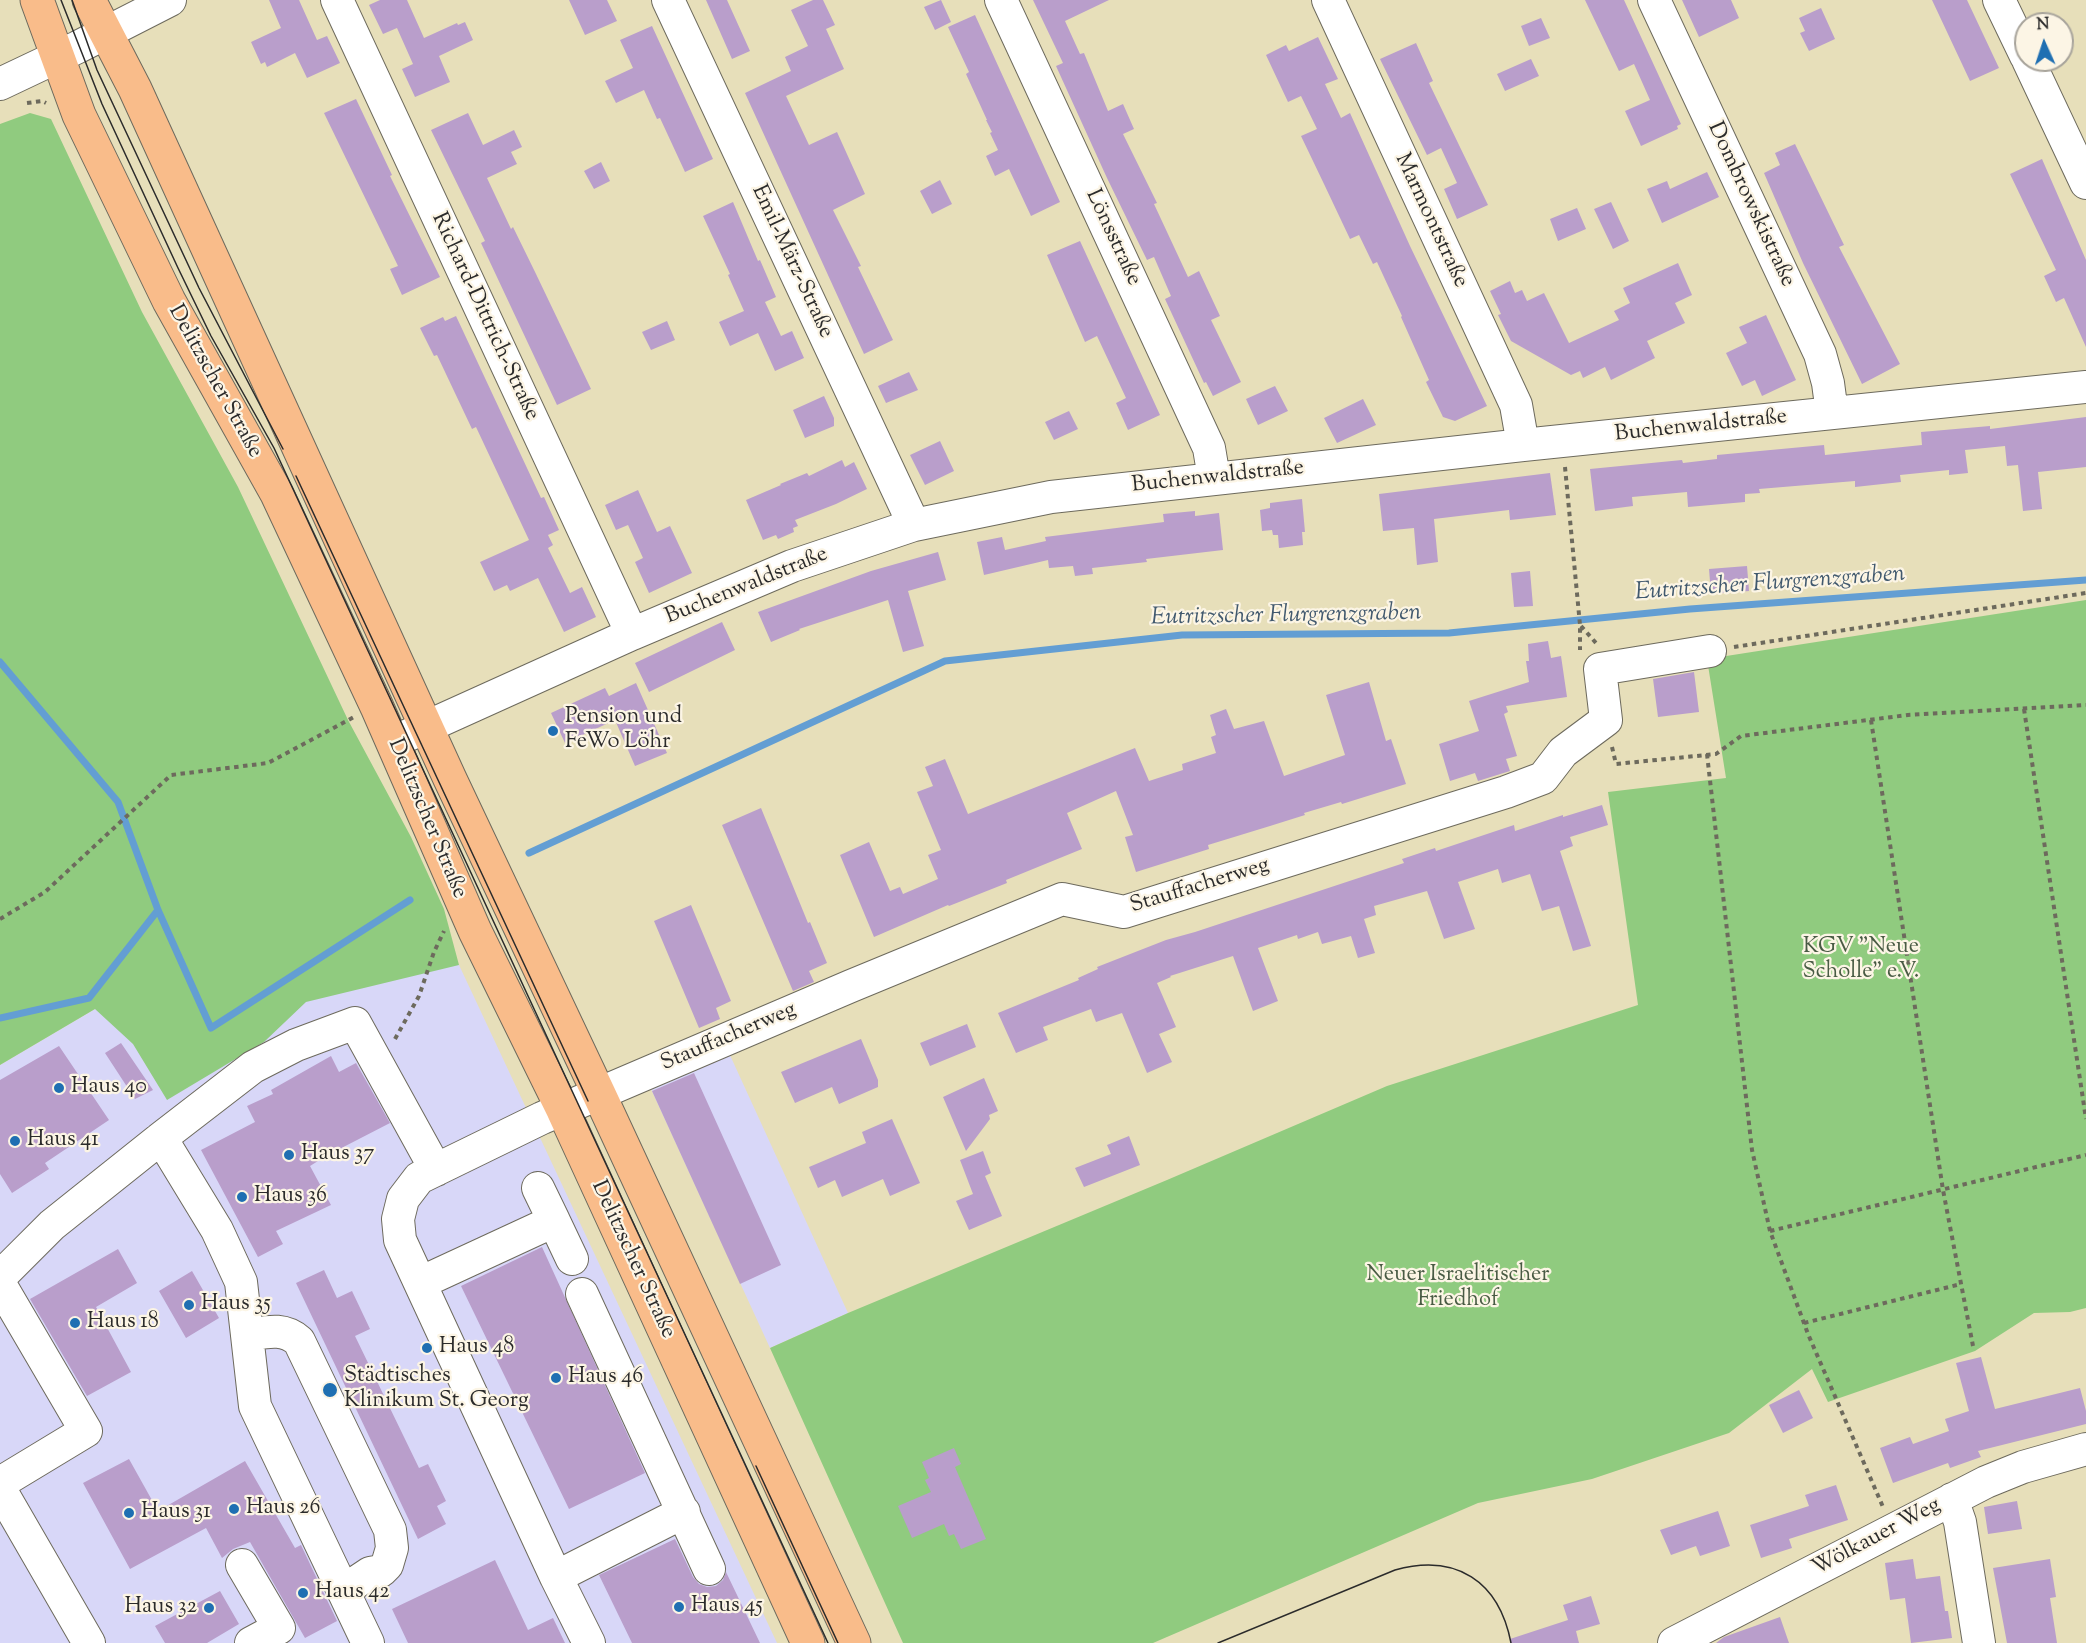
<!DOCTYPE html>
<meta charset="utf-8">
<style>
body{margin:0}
#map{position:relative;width:2086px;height:1643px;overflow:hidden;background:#e7dfba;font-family:"Sorts Mill Goudy",serif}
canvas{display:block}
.north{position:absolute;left:2014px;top:12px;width:60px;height:60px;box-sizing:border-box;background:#fcf5e5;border:2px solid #a8a49b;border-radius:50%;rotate:357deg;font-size:16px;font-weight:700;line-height:24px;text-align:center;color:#2b2b2b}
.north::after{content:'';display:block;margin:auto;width:21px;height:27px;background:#1f6fb2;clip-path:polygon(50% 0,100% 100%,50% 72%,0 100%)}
</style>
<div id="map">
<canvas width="2086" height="1643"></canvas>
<div class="north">N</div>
</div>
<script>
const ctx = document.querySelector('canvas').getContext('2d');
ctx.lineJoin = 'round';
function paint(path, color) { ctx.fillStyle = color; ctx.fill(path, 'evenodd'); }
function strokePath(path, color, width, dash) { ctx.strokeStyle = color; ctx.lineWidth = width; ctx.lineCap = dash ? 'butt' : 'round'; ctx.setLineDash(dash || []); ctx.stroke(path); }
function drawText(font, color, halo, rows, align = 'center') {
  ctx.font = font + ' "Sorts Mill Goudy",serif'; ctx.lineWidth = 4.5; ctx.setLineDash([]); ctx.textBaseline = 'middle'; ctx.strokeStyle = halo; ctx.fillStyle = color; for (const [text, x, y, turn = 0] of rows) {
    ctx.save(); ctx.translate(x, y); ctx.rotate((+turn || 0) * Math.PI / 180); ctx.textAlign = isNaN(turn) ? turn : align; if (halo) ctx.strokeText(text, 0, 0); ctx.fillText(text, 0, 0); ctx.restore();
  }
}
paint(new Path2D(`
 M195,957L459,965L777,1643H0V1065L95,1009Z
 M729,1053L848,1313L770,1348L651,1089Z`), '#d8d7f8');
paint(new Path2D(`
 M30,113L51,119L142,312L238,487L348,720L411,837L444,909L459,965L306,1002L264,1042L167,1100L133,1044L95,1009L0,1065V124Z
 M2086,600V1308L2070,1312L2034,1313L1975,1351L1828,1402L1812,1369L1729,1433L1592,1479L1478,1503L1153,1643H903L770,1348L848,1313L1167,1180L1387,1086L1638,1005L1608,792L1726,778L1707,659Z`), '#90cb7f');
strokePath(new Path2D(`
 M0,662L118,802L158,910L211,1028L410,900
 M529,853L945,661L1182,635L1449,633L1690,609L2086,580
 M0,1018L89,998L158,910`), '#639ed3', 7);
paint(new Path2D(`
 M269,0H299L317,40L327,36L340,63L307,78L295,53L267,67L265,62L261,64L251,42L281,28Z
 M380,0H407L424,38L457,23L458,25L465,22L473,40L439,56L450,82L415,97L402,69L413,64L397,28L383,34L369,5Z
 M569,0H607L617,21L585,35Z
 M706,0H727L750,51L732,59Z
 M813,0H823L835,25L826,29L844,69L786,96L809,145L837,132L865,194L833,210L861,266L858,267L893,340L864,354L745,93L791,71L785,57L808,46L791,10Z
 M941,0L951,22L935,30L924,7Z
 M1033,0H1109L1065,21L1080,54L1084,53L1108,111L1123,104L1134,129L1123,134L1157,203L1154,204L1188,277L1199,271L1220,316L1211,320L1241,382L1213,396L1206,382L1204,383L1165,299L1171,296L1154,257L1147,260L1107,178L1056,66L1063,63Z
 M1585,0H1624L1681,124L1677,126L1678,129L1641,146L1625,111L1650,100L1634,64L1619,71Z
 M1682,0H1731L1739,18L1699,37Z
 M1932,0H1967L1999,68L1970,81Z
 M1821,8L1835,39L1809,51L1800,33L1805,31L1799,18Z
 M975,15L1060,202L1031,216L1009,169L995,176L986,156L998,150L990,133L992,132L986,120H987L966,74L969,72L948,27Z
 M1541,18L1550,38L1529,46L1521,26Z
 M652,26L713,159L685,172L660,118L657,119L644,90L616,103L605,81L633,68L620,40Z
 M1318,37L1338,79L1325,84L1341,118L1350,113L1410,246L1487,406L1455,421L1443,417L1426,382L1429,380L1401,317L1402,316L1377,262L1373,264L1359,235L1350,239L1324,184L1301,136L1317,129L1301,96L1288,102L1266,55L1286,45L1289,51Z
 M1416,43L1433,81L1429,83L1488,205L1457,219L1444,189L1457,183L1441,148L1427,155L1380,59Z
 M1531,59L1539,76L1505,91L1497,74Z
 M356,99L392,175L390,176L440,277L402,295L390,269L398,266L324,113Z
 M468,113L483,145L514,130L522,147L511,152L517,164L487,178L511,229L513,227L536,274L591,389L557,405L481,243L485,241L431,130Z
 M1795,144L1844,245L1839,247L1900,364L1862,384L1803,263L1764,173L1780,165L1775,153Z
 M2042,159L2086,260V347L2064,298L2056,302L2044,276L2056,270L2010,174Z
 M601,162L610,181L594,189L584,171Z
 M1707,172L1719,197L1662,223L1647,189L1667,181L1670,189Z
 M940,180L952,204L932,214L920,191Z
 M733,202L758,261L760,260L776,297L765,302L781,336L792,331L804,358L775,371L758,333L730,346L719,322L744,311L728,275L730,274L703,216Z
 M1611,202L1629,241L1613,249L1594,209Z
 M1577,208L1586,229L1558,241L1550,219Z
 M1080,241L1160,415L1128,430L1116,403L1126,398L1097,336L1085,342L1047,255Z
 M1678,263L1692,295L1675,303L1685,323L1647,341L1655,358L1611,380L1605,367L1583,378L1580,371L1571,375L1511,341L1498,315L1501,314L1490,291L1510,281L1515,293L1522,290L1527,301L1544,293L1569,343L1619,320L1614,311L1630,303L1623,288Z
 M1766,315L1796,380L1762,396L1755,380L1742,386L1726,353L1747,343L1739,327Z
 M456,316L541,498L544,497L559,530L548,535L553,545L548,548L570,593L582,587L596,617L564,632L538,578L510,591L507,585L494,591L480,562L529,540L476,427L472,429L437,355L434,356L420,328L443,317L445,321Z
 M667,321L675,340L651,350L642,332Z
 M909,372L918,390L886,403L878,386Z
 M1275,386L1288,411L1258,425L1246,399Z
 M824,396L834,418V426L805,438L793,410Z
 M1363,399L1376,425L1337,443L1324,418Z
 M1069,411L1078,429L1054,440L1045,422Z
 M2086,417V467L2038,472L2042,509L2023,511L2018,465L2007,466L2005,446L1965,450L1968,473L1949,475V470L1900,475L1901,482L1855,487V481L1759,489L1760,493L1745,494V502L1688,507L1687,492L1632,497L1633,506L1595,511L1590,469L1682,460L1683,463L1717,459V455L1824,445L1825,455L1922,445L1921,432L1990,426V429Z
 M940,441L954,471L925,485L910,455Z
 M842,460L845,467L854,462L867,489L836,504L795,520L798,526L793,528L794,532L778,539L776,535L763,540L746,500L781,485L780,484L807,473L809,476Z
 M1550,473L1556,515L1510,520L1509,510L1434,519L1438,562L1417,565L1414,528L1383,531L1379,494Z
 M638,490L657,532L670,526L692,573L649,593L635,562L643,558L628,525L616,530L605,505Z
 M1302,499L1305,532H1302L1303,545L1279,548L1278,535H1273L1272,530L1262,531L1260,510L1270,508V503Z
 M1195,511V516L1219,513L1223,550L1146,559L1147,562L1092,568L1093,574L1075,576L1073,566L1049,568L1048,560L984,575L977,542L1002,537L1005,550L1046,541L1045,537L1164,522L1163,514Z
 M938,552L946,580L908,591L924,646L903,652L888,600L799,629L800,630L771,642L758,612L871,571Z
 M1747,566L1749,591L1711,594L1709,569Z
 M1530,571L1533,606L1514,607L1511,573Z
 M722,622L735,650L649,692L635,663Z
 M1548,641L1551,658L1561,656L1567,697L1506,706L1508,712L1504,714L1517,756L1506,759L1510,771L1478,781L1475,773L1450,781L1439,744L1479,731L1469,701L1529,682L1526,661H1529L1528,644Z
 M1694,672L1699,712L1658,717L1653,679Z
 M1369,682L1386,741L1391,739L1406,784L1342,804L1341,802L1304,813L1305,815L1270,826L1208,845L1209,849L1136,872L1125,837L1133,835L1116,791L1067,813L1082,849L1006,880L1007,883L949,906L948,905L874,937L840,855L869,842L890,891L900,887L903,894L938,879L928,855L941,850L917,792L933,786L925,767L945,759L968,814L1135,748L1149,781L1183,770L1182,764L1216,753L1211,737L1216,735L1210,715L1226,709L1234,729L1264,721L1284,776L1345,755L1326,695Z
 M636,683L667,753L635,766L615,720L565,743L551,713L605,688L609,696Z
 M1602,805L1608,825L1570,837L1573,846L1560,851L1591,946L1573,951L1559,906L1542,911L1530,874L1502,883L1498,869L1458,882L1475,929L1444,939L1427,891L1374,906L1376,915L1364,919L1375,953L1358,958L1351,936L1322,944L1318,932L1298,939L1297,935L1258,948L1278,1001L1253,1011L1233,956L1170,976L1171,977L1157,983L1176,1027L1159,1034L1172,1062L1147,1073L1122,1013L1096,1022L1091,1009L1043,1027L1048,1040L1016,1053L998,1013L1079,980L1078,978L1098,969L1097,967L1166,940L1195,932L1404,863L1402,859L1435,848L1436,851L1514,825L1515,831L1563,815V817Z
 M761,808L808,923L810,922L827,963L809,971L814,982L793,991L722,825Z
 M691,905L731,1001L716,1008L720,1019L699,1028L654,921Z
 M967,1024L976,1047L930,1066L920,1043Z
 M861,1039L878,1080V1087L839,1104L832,1087L795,1103L781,1072Z
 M121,1043L153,1090L135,1099L105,1053Z
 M59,1046L109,1120L45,1163L49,1169L12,1193L0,1174V1080Z
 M331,1056L339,1072L356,1063L390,1123L326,1156L310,1166L331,1205L276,1231L283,1244L258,1257L201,1150L255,1122L247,1106L273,1094L271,1090Z
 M694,1073L781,1265L740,1284L652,1091Z
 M984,1078L998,1111L989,1115L990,1119L966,1151L943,1097Z
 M892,1119L920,1183L890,1196L883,1179L842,1197L835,1180L818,1188L809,1167L866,1143L862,1132Z
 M1129,1136L1140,1165L1084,1187L1075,1168L1111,1154L1107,1145Z
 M983,1151L991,1173L985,1176L1002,1216L969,1230L956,1201L973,1194L960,1160Z
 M542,1247L645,1473L569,1509L461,1286Z
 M118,1249L137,1283L96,1307L131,1372L87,1396L30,1299Z
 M324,1270L337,1298L352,1291L370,1329L355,1336L419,1468L428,1464L446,1501L437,1506L446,1524L418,1539L296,1283Z
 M192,1271L219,1318L186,1338L159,1291Z
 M1981,1357L1995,1409L2080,1388L2086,1411V1424L1978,1451L1981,1457L1950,1468L1948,1463L1893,1483L1880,1448L1910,1437L1913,1444L1949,1431L1945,1419L1969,1411L1956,1363Z
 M1799,1390L1813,1418L1783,1433L1769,1405Z
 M954,1448L961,1464L955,1467L986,1539L961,1549L954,1534L949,1536L944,1524L912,1538L898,1506L931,1492L925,1480L929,1478L922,1462Z
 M129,1459L158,1511L245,1461L295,1548L301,1545L337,1621L305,1638L250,1542L233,1549L222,1558L206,1528L130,1569L83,1483Z
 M1836,1485L1848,1520L1789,1539L1792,1548L1761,1558L1750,1525L1809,1506L1805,1495Z
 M2017,1501L2022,1529L1988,1534L1984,1507Z
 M1718,1511L1730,1546L1700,1556L1696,1546L1671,1555L1660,1530Z
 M675,1539L693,1577L699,1584L707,1587L716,1586L723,1580L726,1572L760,1643H632L599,1575Z
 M1913,1559L1916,1579L1940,1576L1945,1611H1948L1952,1638L1911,1643L1905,1598L1890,1600L1885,1563Z
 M2050,1559L2056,1597L2050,1598L2057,1643H2007L1993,1568Z
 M495,1560L528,1630L553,1618L565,1643H408L392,1609Z
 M220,1591L239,1624L207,1643H165L155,1626Z
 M1591,1596L1600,1624L1576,1631L1579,1643H1510V1639L1568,1620L1563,1605Z
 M1780,1617L1789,1643H1716L1724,1637Z`), '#b99ecb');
const minor = new Path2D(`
 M337,0L632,634
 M668,0L914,525
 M1001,0L1209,448L1214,478
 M1328,0L1516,405L1523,445
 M1654,0L1820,354L1828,383L1832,413
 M1999,0L2026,56
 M2028,60L2086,183
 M0,84L78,47L170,0
 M393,742L632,634L792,566L914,525L1051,497L1523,445L2086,387
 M161,1138L217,1230L241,1282L255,1406L368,1643
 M538,1188L554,1221
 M0,1277L52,1225L161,1138L253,1067L296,1045L355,1023L436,1170
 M420,1283L554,1221L572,1259
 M0,1284L86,1431L0,1483
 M582,1294L709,1569
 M247,1335C267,1332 283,1327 299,1341L390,1530L392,1548L387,1565L381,1571L370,1573L343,1591
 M0,1489L89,1643
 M1952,1499L1960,1522L1979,1643
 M242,1565L279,1628L251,1643
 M556,1577L684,1512
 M589,1643L556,1577L400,1240L398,1219L403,1199L419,1178L542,1118L851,986L1062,899L1124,912L1506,792L1543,778L1563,752L1606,720L1600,669L1710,651
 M1674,1643L1986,1482L2023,1467L2086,1449`);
const major = new Path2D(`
 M37,0L79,115L169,301L277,494L377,707L475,931L563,1110L808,1643
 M89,0L135,89L450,779L599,1094L854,1643`);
strokePath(minor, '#6d6a5d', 34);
strokePath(major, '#6d6a5d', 35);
strokePath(new Path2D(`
 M27,103L42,101L46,103
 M1565,467L1580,625V650
 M1581,626L1596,643
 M1734,647L2086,593
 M2024,709L2086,1119
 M1871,720L1943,1190L1973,1346
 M1612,747L1616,764L1716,754L1741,736L1908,715L2086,705
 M1707,754L1752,1150L1770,1231L1808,1334L1883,1507
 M0,919L45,892L171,775L268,763L354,717
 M395,1039L419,996L434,952L444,931
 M1770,1231L2086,1155
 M1804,1323L1961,1284`), '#6d6a5d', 4, [4.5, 4.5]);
strokePath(minor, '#fff', 32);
strokePath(major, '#f9bc8a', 33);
strokePath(new Path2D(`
 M61,0L102,104L178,268L211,336L274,448L828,1643
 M72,0L97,70L199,288L283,449
 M296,476L588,1101
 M756,1466L838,1643
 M1218,1643L1395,1570C1456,1553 1499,1581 1511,1643`), '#2b2b2b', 1.5);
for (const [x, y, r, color] of [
 [553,731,6,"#1f6fb2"],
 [59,1088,6,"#1f6fb2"],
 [15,1141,6,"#1f6fb2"],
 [289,1155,6,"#1f6fb2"],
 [242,1197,6,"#1f6fb2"],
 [189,1305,6,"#1f6fb2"],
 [75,1323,6,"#1f6fb2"],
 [427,1348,6,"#1f6fb2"],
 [556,1378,6,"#1f6fb2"],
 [330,1390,8,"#1f6fb2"],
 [234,1509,6,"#1f6fb2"],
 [129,1513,6,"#1f6fb2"],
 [303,1593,6,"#1f6fb2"],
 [679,1607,6,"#1f6fb2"],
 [209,1608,6,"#1f6fb2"]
]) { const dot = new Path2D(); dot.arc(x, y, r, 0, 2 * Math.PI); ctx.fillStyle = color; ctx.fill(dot); strokePath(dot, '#fcf5e5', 2); }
drawText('22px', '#2b2b2b', '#fcf5e5', [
 ["Dombrowskistraße",1750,205,65],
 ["Marmontstraße",1430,221,65],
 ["Lönsstraße",1112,238,65],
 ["Emil-März-Straße",791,262,65],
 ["Richard-Dittrich-Straße",484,317,65],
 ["Delitzscher Straße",214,382,61],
 ["Buchenwaldstraße",1701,427,-6],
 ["Buchenwaldstraße",1218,478,-6],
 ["Buchenwaldstraße",747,587,-22],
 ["Delitzscher Straße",426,819,67],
 ["Stauffacherweg",1200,887,-17],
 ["Stauffacherweg",729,1038,-23],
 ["Delitzscher Straße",632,1260,65],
 ["Wölkauer Weg",1877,1538,-28]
]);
drawText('22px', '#2b2b2b', '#fcf5e5', [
 ["Pension und",565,718],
 ["FeWo Löhr",565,743],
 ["Haus 40",71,1088],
 ["Haus 41",27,1141],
 ["Haus 37",301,1155],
 ["Haus 36",254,1197],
 ["Haus 35",201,1305],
 ["Haus 18",87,1323],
 ["Haus 48",439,1348],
 ["Städtisches",344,1377],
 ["Klinikum St. Georg",344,1402],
 ["Haus 46",568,1378],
 ["Haus 26",246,1509],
 ["Haus 31",141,1513],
 ["Haus 42",315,1593],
 ["Haus 45",691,1607],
 ["Haus 32",197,1608,"right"]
], 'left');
drawText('22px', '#495b44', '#fcf5e5', [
 ["KGV \"Neue",1861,948],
 ["Scholle\" e.V.",1861,973],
 ["Neuer Israelitischer",1458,1276],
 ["Friedhof",1458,1301]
]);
drawText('italic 24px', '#41596e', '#fcf5e5', [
 ["Eutritzscher Flurgrenzgraben",1770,585,-4],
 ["Eutritzscher Flurgrenzgraben",1286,617,-1]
]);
</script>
